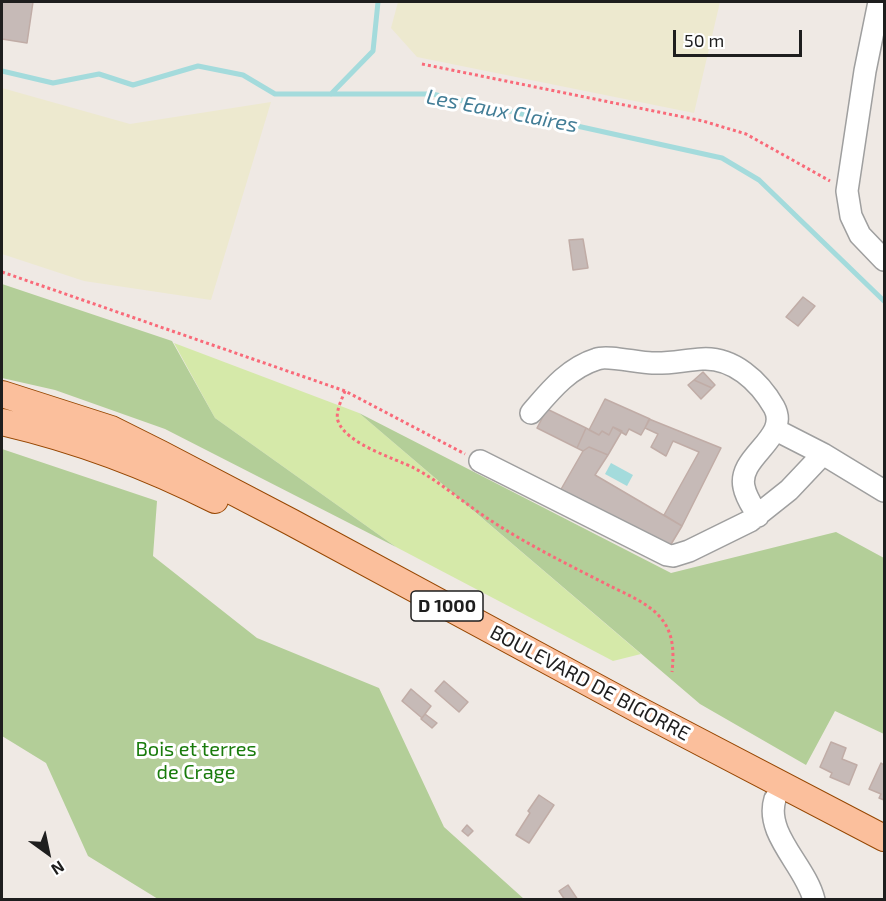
<!DOCTYPE html>
<style>
body{margin:0}
#map{position:relative;width:886px;height:901px;overflow:hidden;background:#efe9e4;font-family:"Exo 2",sans-serif}
canvas{display:block}
.frame{position:absolute;inset:0;border:3px solid #1e1e1e;pointer-events:none}
.north{position:absolute;left:18px;top:823px;width:60px;height:60px;-webkit-text-stroke:4px #fff;paint-order:stroke;rotate:147deg;font-size:16px;font-weight:700;line-height:24px;text-align:center;color:#1e1e1e}
.north::after{content:'';display:block;margin:auto;width:21px;height:27px;background:#1e1e1e;clip-path:polygon(50% 0,100% 100%,50% 72%,0 100%)}
.scale{position:absolute;left:673px;top:30px;width:129px;height:27px;box-sizing:border-box;border:3px solid #1e1e1e;border-top:0;padding-left:8px;font-size:18px;line-height:21px;white-space:nowrap;color:#1e1e1e;-webkit-text-stroke:4px #fff;paint-order:stroke}
</style>
<div id="map">
<canvas width="886" height="901"></canvas>
<div class="frame"></div>
<div class="north">N</div>
<div class="scale">50 m</div>
</div>
<script>
const ctx = document.querySelector('canvas').getContext('2d');
ctx.lineJoin = 'round';
function paint(path, color) { ctx.fillStyle = color; ctx.fill(path, 'evenodd'); }
function strokePath(path, color, width, dash) { ctx.strokeStyle = color; ctx.lineWidth = width; ctx.lineCap = dash ? 'butt' : 'round'; ctx.setLineDash(dash || []); ctx.stroke(path); }
function drawText(font, color, halo, rows, align = 'center') {
  ctx.font = font + ' "Exo 2",sans-serif'; ctx.lineWidth = 6; ctx.setLineDash([]); ctx.textBaseline = 'middle'; ctx.strokeStyle = halo; ctx.fillStyle = color; for (const [text, x, y, turn = 0] of rows) {
    ctx.save(); ctx.translate(x, y); ctx.rotate((+turn || 0) * Math.PI / 180); ctx.textAlign = isNaN(turn) ? turn : align; if (halo) ctx.strokeText(text, 0, 0); ctx.fillText(text, 0, 0); ctx.restore();
  }
}
paint(new Path2D(`
 M398,2H720L694,113L417,57L391,28Z
 M2,88L130,124L271,102L211,300L84,281L2,254Z`), '#ede9cf');
paint(new Path2D(`
 M174,343L359,413L641,654L613,661L396,547L215,418Z`), '#d5e9a9');
paint(new Path2D(`
 M2,284L172,341L215,418L396,547L165,429L55,390L2,378Z
 M359,413L671,573L836,532L884,558V734L835,711L806,765L700,704Z
 M2,449L157,501L153,556L257,638L379,688L444,827L524,899H158L88,856L46,763L2,736Z`), '#b3ce98');
paint(new Path2D(`
 M611,463L633,475L627,486L605,474Z`), '#a4dbdc');
strokePath(new Path2D(`
 M2,71L53,83L99,74L133,85L198,66L243,75L275,94H432L722,158L759,180L884,301
 M331,94L373,51L378,2`), '#a4dbdc', 5);
const building = new Path2D(`
 M2,2H33L27,43L2,39Z
 M583,239L588,268L573,270L569,240Z
 M803,297L815,306L798,326L786,317Z
 M703,372L715,385L712,388L694,380Z
 M694,380L712,388L701,399L688,385Z
 M605,399L650,419L641,435L629,429L626,435L613,427L609,435L602,431L599,435L589,430Z
 M547,409L586,428L577,448L537,428Z
 M649,419L721,448L682,526L664,515L699,452L673,441L666,456L651,447L658,434L645,428Z
 M613,427L622,431L608,455L589,447L583,451L577,448L586,428L599,435L602,431L609,435Z
 M589,447L608,455L595,475L682,526L670,546L560,491L583,451Z
 M444,681L468,702L459,712L435,691Z
 M411,689L431,706L422,718L402,701Z
 M425,714L437,723L432,728L421,719Z
 M831,742L846,748L842,759L857,765L849,785L830,777L832,773L820,767Z
 M881,763L884,765V800L879,798L881,794L869,789Z
 M539,795L554,805L529,843L516,835L530,813L528,811Z
 M467,825L473,831L468,836L462,831Z
 M568,885L578,900H565L559,891Z`);
paint(building, '#c6bab7');
strokePath(building, '#c0aca6', 1.5);
const minor = new Path2D(`
 M879,2L865,71L847,191L851,216L860,235L884,260
 M531,413C550,391 568,368 597,359C607,355 639,363 652,363C669,364 685,360 702,359C733,357 759,381 774,407C791,438 737,456 744,487C746,498 753,507 758,516
 M776,430L823,454L884,491
 M480,461L667,555L673,556L689,551L750,521L789,490L823,454
 M775,799C764,834 806,866 814,900`);
const major = new Path2D(`
 M2,394L111,429L161,454L291,522L637,709L884,838
 M2,422C75,439 148,466 215,500`);
strokePath(minor, '#9f9f9f', 24);
strokePath(major, '#964601', 28);
strokePath(new Path2D(`
 M422,64L703,121L746,134L830,181
 M2,272L345,391L465,454
 M345,391C342,399 335,412 338,421C346,444 394,458 414,468C439,481 465,504 490,520C528,545 569,565 610,586C626,594 648,603 660,617C674,633 674,652 672,672`), '#f96a79', 3, [3, 3]);
strokePath(minor, '#fff', 21);
strokePath(major, '#fbbf9c', 26);
for (const [x, y, w] of [
 [447,606,72]
]) { const box = new Path2D(); box.roundRect(x - w / 2, y - 15, w, 30, 4.5); ctx.fillStyle = '#fff'; ctx.fill(box); strokePath(box, '#1e1e1e', 1.5); }
drawText('bold 18px', '#1e1e1e', null, [
 ["D 1000",447,606]
]);
drawText('20px', '#1e1e1e', '#fff', [
 ["BOULEVARD DE BIGORRE",590,683,28]
]);
drawText('20px', '#197b0c', '#fff', [
 ["Bois et terres",196,749],
 ["de Crage",196,772]
]);
drawText('italic 21px', '#427d96', '#fff', [
 ["Les Eaux Claires",502,111,11]
]);
</script>
